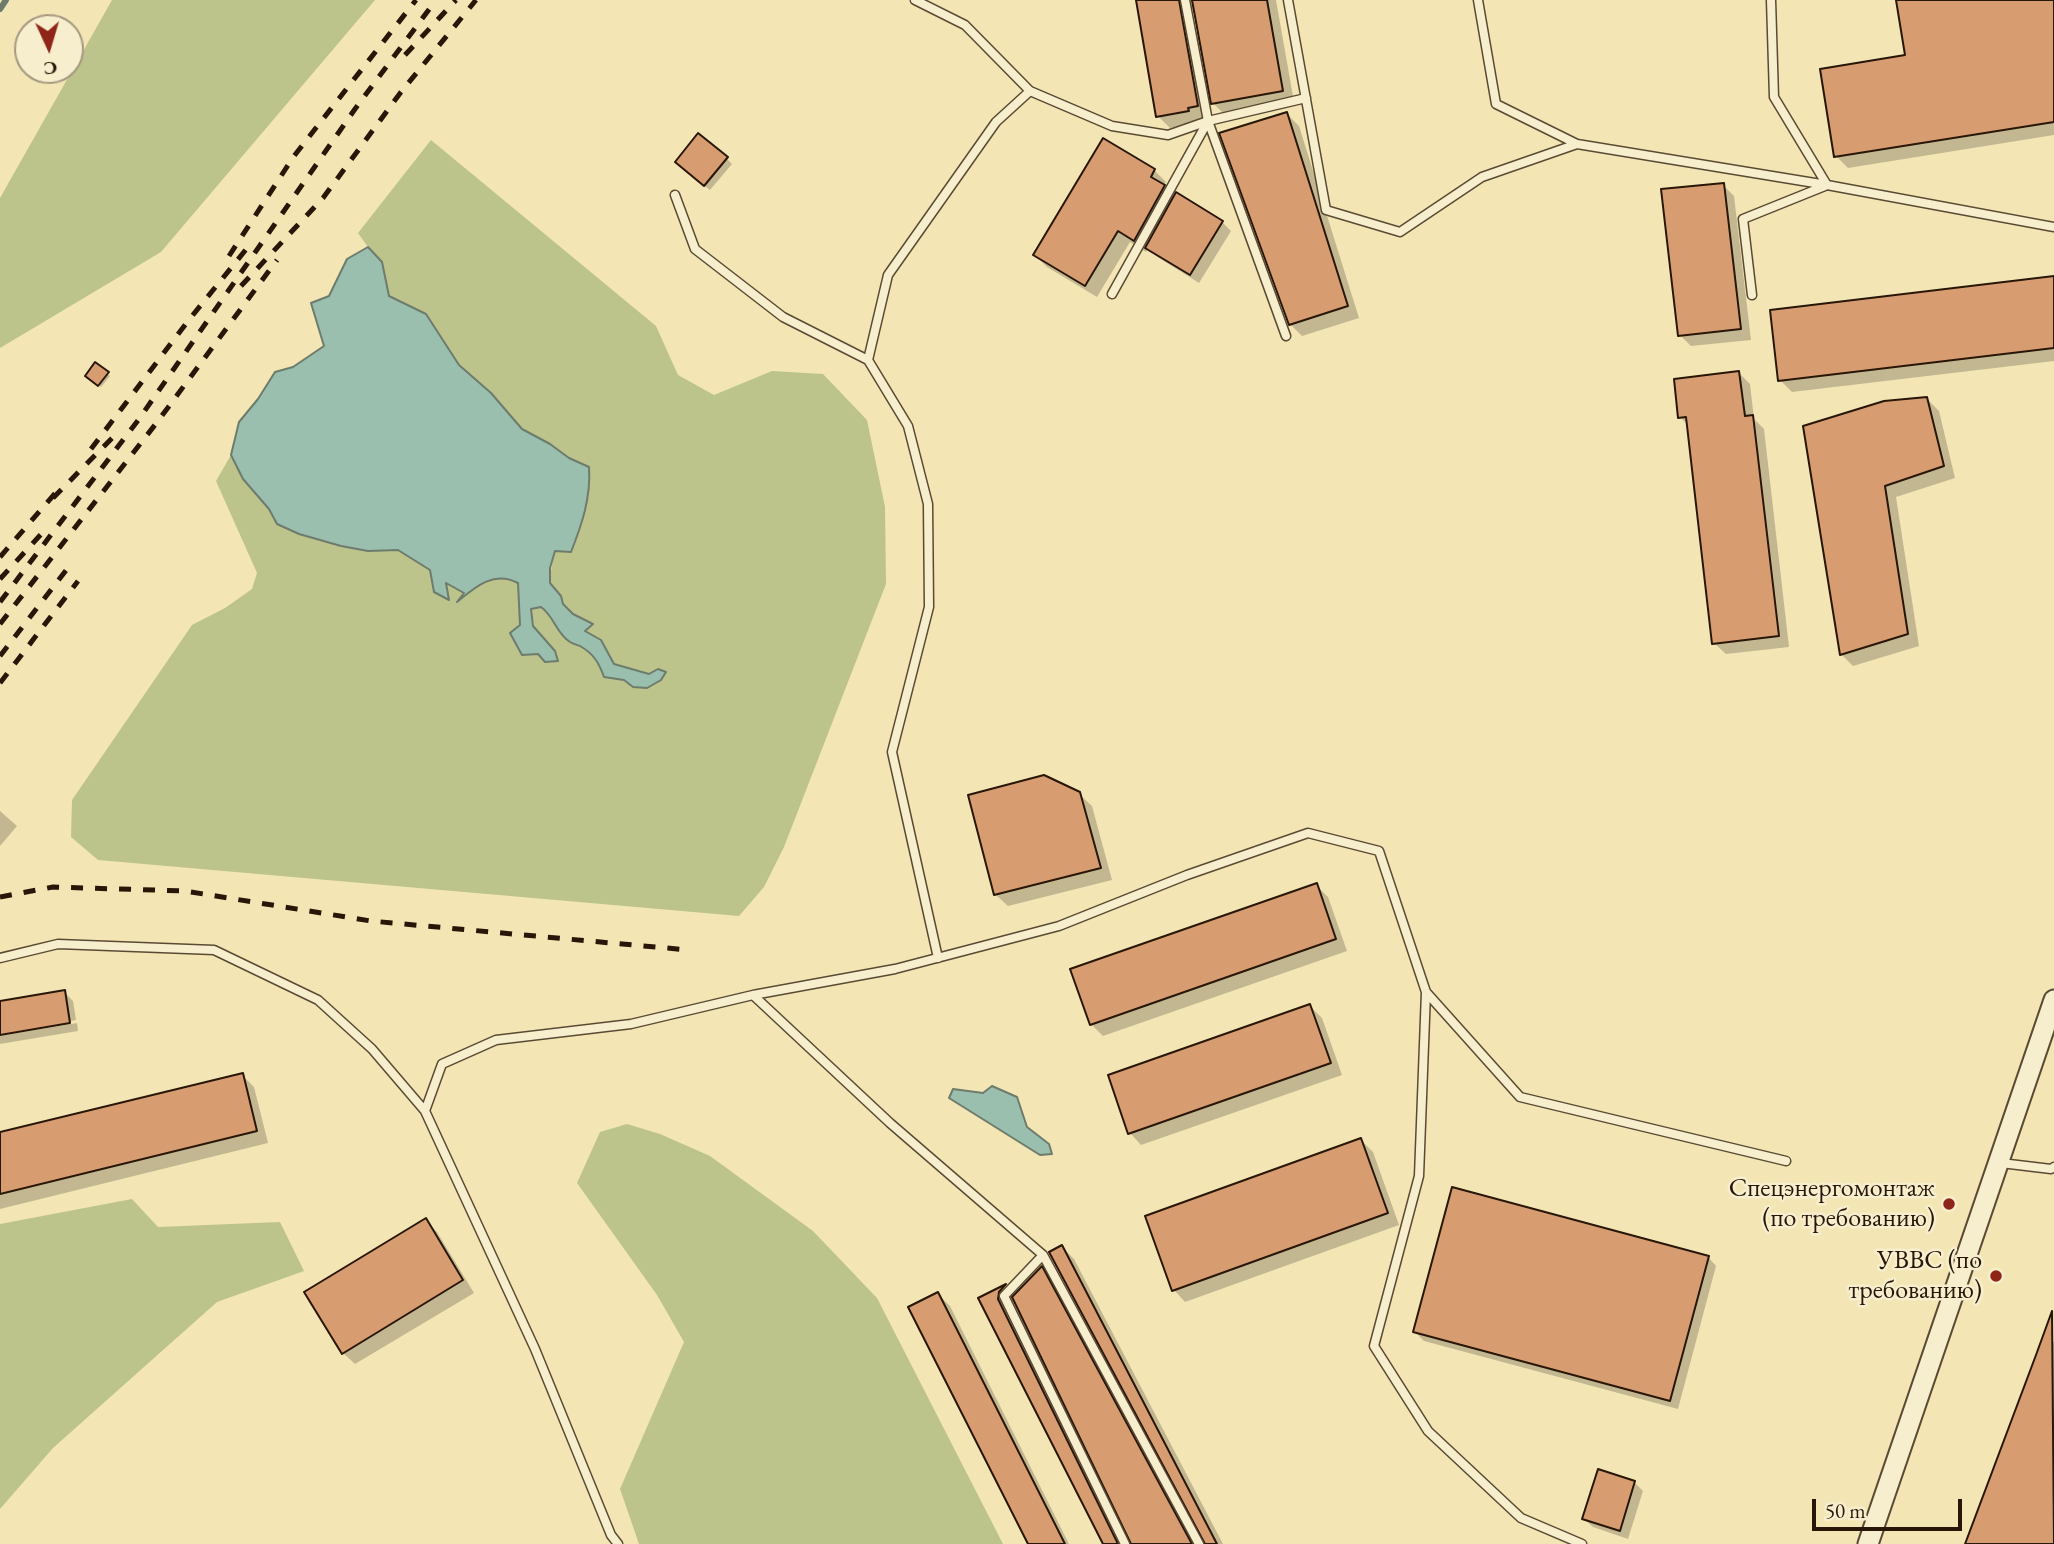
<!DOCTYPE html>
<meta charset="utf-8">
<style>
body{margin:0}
#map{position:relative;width:2054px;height:1544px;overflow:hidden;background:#f3e5b4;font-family:"EB Garamond",serif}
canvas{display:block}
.north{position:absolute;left:14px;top:14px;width:70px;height:70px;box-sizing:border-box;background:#f7eece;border:2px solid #a4987f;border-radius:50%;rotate:176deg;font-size:19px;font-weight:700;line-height:28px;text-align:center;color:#281708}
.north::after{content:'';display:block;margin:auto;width:24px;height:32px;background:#8f2418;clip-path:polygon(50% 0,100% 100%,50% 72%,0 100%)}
.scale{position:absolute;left:1812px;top:1499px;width:150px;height:32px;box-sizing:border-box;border:4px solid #281708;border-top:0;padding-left:9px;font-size:21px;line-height:24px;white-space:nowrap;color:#281708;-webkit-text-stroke:5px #f7eece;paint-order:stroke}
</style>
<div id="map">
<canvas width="2054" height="1544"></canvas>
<div class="north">С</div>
<div class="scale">50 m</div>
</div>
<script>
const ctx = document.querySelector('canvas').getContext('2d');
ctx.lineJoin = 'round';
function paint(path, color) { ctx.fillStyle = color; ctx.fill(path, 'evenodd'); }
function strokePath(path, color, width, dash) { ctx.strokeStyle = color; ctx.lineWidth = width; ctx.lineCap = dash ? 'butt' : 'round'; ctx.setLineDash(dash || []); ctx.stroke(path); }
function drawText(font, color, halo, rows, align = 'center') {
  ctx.font = font + ' "EB Garamond",serif'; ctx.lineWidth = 5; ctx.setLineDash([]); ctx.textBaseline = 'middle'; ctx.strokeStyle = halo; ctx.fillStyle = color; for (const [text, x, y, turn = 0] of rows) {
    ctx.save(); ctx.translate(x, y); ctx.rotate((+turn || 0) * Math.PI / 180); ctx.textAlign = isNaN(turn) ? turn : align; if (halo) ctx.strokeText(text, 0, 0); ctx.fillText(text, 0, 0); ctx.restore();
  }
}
paint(new Path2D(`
 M112,0H375L161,252L0,348V198Z
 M431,140L656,326L678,375L714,395L772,371L823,374L867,420L885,507L886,584L784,847L764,887L739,916L98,860L71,837L72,800L192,625L225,608L252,589L257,573L216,481L231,455L245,482L269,509L277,524L368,551L398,550L430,570L434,592L448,599L446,583L465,593L461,598C480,585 496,571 519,583L520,625L555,651L533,626L530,609L541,607C552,615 556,628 566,638C570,643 574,643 580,646C594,654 599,663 604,677L624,680L633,687L649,674L614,664L601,640L585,631L593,623L573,614L563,604L561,596L550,583C552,543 574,504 589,467L569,458L550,444L522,429L491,393L459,365L426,314L389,296L382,262L368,247L358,233Z
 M627,1124L660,1134L710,1156L813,1231L877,1298L1003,1544H639L620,1489L684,1342L657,1295L577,1183L600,1132Z
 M132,1199L158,1227L280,1222L304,1271L217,1302L53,1448L0,1509V1224Z`), '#bcc48c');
const water = new Path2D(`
 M368,247L382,262L389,296L426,314L459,365L491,393L522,429L550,444L569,458L589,467C591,498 582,524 571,552L555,551L550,568V583L561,596L563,604L573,614L593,624L585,631L601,640L614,664L649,674L658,669L666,672L661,680L647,688L633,687L624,680L604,677C599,663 594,654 580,646C577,645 573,644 570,642C556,633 554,616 541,607L531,609L533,626L555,651L558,661L545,662L538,654L522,655L510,633L520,625L518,583C494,570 475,587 457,602L464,593L446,583L449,600L434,592L430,570L398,550L368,551L341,546L299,534L277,524L269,509L243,479L231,455L239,422L258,399L275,372L293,367L324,346L311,303L329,296L347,259Z
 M992,1086L1017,1097L1027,1127L1049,1144L1052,1154L1040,1155L949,1098L953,1089L983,1093Z`);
paint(water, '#9bbfaf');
strokePath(water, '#6d7c6c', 2);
paint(new Path2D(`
 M1138,0H1276L1294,102L1225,115L1213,103L1195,6L1190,14L1209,118L1199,119L1200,123L1170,128L1158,116Z
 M1898,0H2054V135L1848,168L1836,156L1907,57Z
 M1287,114L1299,126L1359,318L1302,336L1290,324Z
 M726,158L732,164L710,190L682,168Z
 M1154,170L1166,182L1163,187L1175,198L1222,222L1231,231L1199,283L1156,256L1148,248L1146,252L1130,242L1097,297L1047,267L1035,255Z
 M1723,185L1734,196L1751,340L1691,346L1680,335Z
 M2054,278V361L1792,392L1780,380Z
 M96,365L110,376L101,387L87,376Z
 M1739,373L1750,384L1754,419L1764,429L1789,647L1726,654L1714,643L1689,426L1680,417Z
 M1927,399L1939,411L1955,478L1896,497L1919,646L1853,666L1841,654L1805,427Z
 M1079,794L1092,806L1112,880L1008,906L996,895Z
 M0,811L17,826L0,846Z
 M1316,885L1328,897L1347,951L1103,1036L1091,1024Z
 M64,992L73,1001L76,1020L0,1033V1003Z
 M1310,1006L1322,1018L1342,1075L1141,1145L1130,1133Z
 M77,1023L78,1031L0,1044V1036Z
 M242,1075L254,1087L268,1143L0,1209V1134Z
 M1361,1140L1373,1152L1399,1225L1185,1302L1174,1290Z
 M425,1220L437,1232L474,1293L355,1364L343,1353Z
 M1062,1247L1074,1259L1223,1544H1206Z
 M1708,1257L1716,1266L1678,1409L1424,1341L1415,1332Z
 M1042,1269L1053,1280L1196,1544H1132L1015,1299L1010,1304L1122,1544H1105L981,1299L1006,1287L1015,1296Z
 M938,1294L950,1306L1069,1544H1028Z
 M2044,1338L2054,1342V1544H1967Z
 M1634,1482L1643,1491L1628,1539L1593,1527L1584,1519Z`), '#0003');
strokePath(new Path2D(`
 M0,9L6,0`), '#6d7c6c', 6);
const building = new Path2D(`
 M1136,0H1179L1198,106L1188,108L1189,111L1156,117Z
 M1192,0H1267L1283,91L1211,104Z
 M1896,0H2054V122L1834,157L1820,69L1905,55Z
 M1287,112L1348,306L1289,325L1219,133Z
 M698,133L728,157L704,186L675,162Z
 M1103,138L1155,169L1151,177L1165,185L1134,241L1118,231L1085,286L1033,255Z
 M1724,183L1741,329L1678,336L1661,189Z
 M1176,192L1223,221L1190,275L1145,248Z
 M2054,276V348L1778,381L1770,310Z
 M95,362L109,372L98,386L85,376Z
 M1739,371L1745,416L1753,415L1779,636L1712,644L1686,417L1678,418L1674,379Z
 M1927,397L1944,466L1885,486L1908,634L1840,655L1803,426L1884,401Z
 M1044,775L1080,792L1101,868L994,895L968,795Z
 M1317,883L1336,939L1090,1025L1070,969Z
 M65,990L70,1023L0,1035V1001Z
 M1310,1004L1331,1063L1128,1134L1108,1075Z
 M243,1073L257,1131L0,1194V1132Z
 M1361,1138L1388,1213L1172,1291L1145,1216Z
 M1452,1187L1709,1256L1670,1401L1413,1332Z
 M426,1218L463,1280L342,1354L304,1292Z
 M1062,1245L1217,1544H1205L1049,1252Z
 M1042,1266L1192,1544H1131L1012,1297Z
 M1006,1284L999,1292L998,1299L1118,1544H1103L978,1298Z
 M938,1292L1065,1544H1028L908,1307Z
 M2052,1311L2054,1544H1965L2036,1355Z
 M1598,1469L1635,1481L1620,1531L1582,1519Z`);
paint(building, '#d89c71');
strokePath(building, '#281708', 2);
const service = new Path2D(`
 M915,0L965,25L1030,91L1112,126L1168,135L1208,121L1306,98
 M1185,0L1208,121L1286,336
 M1288,0L1326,210L1400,232L1482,177L1577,144
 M1478,0L1496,104L1577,144L1827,185L2054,227
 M1771,0L1774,97L1827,185
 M675,195L695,249L783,317L868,360
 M1112,294L1208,121
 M1752,295L1743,219L1825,186
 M0,958L58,944L214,950L318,1000L372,1049L425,1111L535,1349L611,1535L618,1544
 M938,958L892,752L929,607L928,504L908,426L868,360L888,275L996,122L1030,91
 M1426,992L1419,1176L1374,1346L1428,1431L1521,1518L1582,1544
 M753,995L890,1123L1043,1255L1199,1544
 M425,1111L442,1064L496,1040L631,1024L753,995L895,969L1059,926L1187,875L1308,833L1379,851L1426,992L1520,1097L1786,1161
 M2001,1163L2051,1169L2054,1167
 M1043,1255L1004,1296L1125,1544`);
const tertiary = new Path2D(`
 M1868,1544L2054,1000`);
strokePath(service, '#5b4a33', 11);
strokePath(tertiary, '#5b4a33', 23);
strokePath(service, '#f7eece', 8);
strokePath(tertiary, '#f7eece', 19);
strokePath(new Path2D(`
 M405,55L456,0
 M229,256L294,156L416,0
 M241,286L323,198L401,92L476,0
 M91,449L188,321L248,247
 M53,498L119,431
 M0,557L58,490
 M0,579L45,530
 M0,602L139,419L355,109L436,0
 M0,624L158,421L277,260
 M0,656L67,569
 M0,683L78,581
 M0,897L53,887L185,891L371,921L688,950`), '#281708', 5, [12, 12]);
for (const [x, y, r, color] of [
 [1949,1204,7,"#8f2418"],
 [1996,1276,7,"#8f2418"]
]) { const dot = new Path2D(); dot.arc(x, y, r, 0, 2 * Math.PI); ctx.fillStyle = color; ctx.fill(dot); strokePath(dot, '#f7eece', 2.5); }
drawText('26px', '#281708', '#f7eece', [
 ["Спецэнергомонтаж",1935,1189],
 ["(по требованию)",1935,1219],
 ["УВВС (по",1982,1261],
 ["требованию)",1982,1291]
], 'right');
</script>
